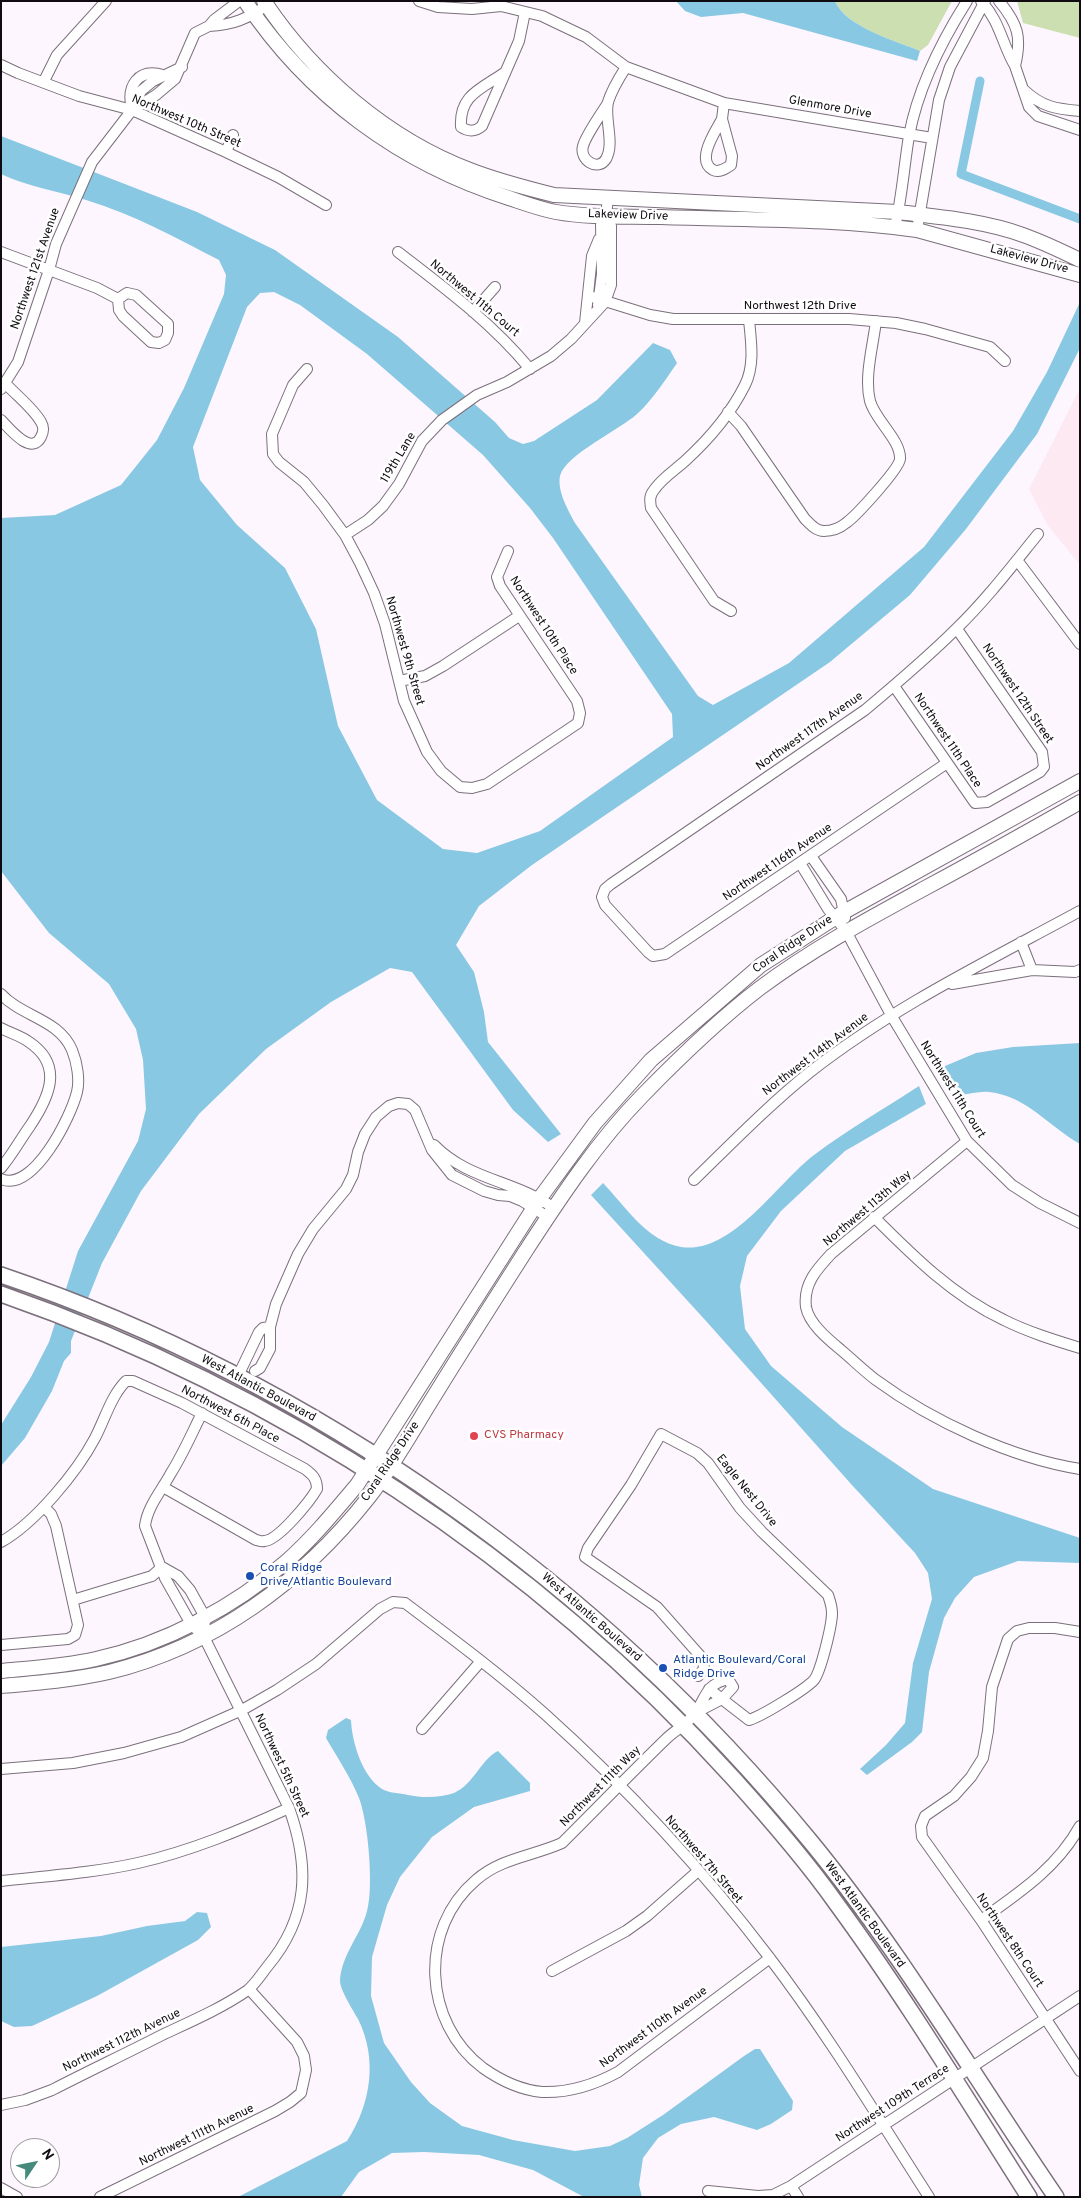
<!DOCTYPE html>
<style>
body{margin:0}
#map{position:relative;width:1081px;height:2198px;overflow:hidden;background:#fef6fe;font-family:Overpass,sans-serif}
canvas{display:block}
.frame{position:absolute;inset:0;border:2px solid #0f0b10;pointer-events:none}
.north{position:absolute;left:10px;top:2138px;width:50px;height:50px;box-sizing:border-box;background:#fff;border:1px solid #9f9d9f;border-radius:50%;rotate:56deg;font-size:14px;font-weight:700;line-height:20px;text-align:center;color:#0f0b10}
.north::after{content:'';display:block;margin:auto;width:18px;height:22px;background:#468a7d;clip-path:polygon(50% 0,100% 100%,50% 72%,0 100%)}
</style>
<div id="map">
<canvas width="1081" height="2198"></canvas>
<div class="frame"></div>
<div class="north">N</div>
</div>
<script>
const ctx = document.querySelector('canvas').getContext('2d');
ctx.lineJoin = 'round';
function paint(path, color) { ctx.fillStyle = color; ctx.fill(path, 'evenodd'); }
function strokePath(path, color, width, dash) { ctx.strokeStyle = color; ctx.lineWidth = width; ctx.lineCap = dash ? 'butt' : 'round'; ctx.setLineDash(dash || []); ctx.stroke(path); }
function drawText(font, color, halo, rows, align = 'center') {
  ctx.font = font + ' Overpass,sans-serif'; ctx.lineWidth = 5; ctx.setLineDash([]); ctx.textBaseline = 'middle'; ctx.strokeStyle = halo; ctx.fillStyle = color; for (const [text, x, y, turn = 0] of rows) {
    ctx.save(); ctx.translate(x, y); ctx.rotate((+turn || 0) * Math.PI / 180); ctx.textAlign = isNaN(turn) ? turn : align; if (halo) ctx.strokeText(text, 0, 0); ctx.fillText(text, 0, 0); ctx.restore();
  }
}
paint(new Path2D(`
 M1080,388V565L1048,526L1029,489Z`), '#fde9f2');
paint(new Path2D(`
 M835,1H952L928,45L920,51C897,41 845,27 835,1Z
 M1017,1H1080V38L1023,23Z`), '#cbdfb0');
paint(new Path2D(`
 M676,1H835C845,27 897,41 920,51L917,61L743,13L701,17L685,11Z
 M1,136L197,212L275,250L398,337L495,422L509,438L523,444L534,441L597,400L653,343L670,350L677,363C667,378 650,403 637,414C621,429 565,455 560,476C557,491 568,510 575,523L698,696L713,705L789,663L924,547L1013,431L1047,372L1080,302V348L1037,434L966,529L910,595L830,662L532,865L479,906L456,945L474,972L484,1012L488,1042L561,1134L548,1142L513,1110L412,972L390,968L331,1002L266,1049L199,1114L141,1191L102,1263L71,1341V1353L64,1361L52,1391L25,1438L1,1466V1425L31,1377L49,1342L78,1251L138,1141L146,1109L143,1060L136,1029L109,984L49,933L1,871V518L55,515L121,485L157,440L184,388L224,294L226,275L219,260C176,238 133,214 86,200C58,191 28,187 1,174ZM274,292L300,305L367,354L483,455L530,508L553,538L672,714L673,737L540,831L477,853L443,849L377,800L338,726L316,629L285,568L237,525L200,480L193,447L247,307L260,293Z
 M1080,1043V1144C1048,1126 1027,1096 989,1092C980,1091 970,1094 961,1095L942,1070L945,1066L976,1053L1013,1047Z
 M919,1086L926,1104L845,1151L781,1211L747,1256L740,1286L745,1329L771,1366L842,1427L933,1489L1080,1538V1563L1018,1561L974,1577L955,1598L944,1618L929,1672L922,1732L912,1742L867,1775L860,1769L886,1745L905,1723L913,1663L932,1599L928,1573L915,1553L851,1484L706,1321L591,1195L603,1183C625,1206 647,1241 681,1247C732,1255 777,1183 814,1155C847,1130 884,1109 919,1086Z
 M346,1718L351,1720C352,1742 362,1776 382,1789C388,1793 400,1793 408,1795C422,1798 440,1798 454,1793C474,1784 482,1758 498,1751L530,1783V1791L474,1807L432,1837L400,1877L387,1905L372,1957L371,1996L384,2043L411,2082L430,2103L462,2126L513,2140L575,2151L610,2146L627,2138L663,2115L744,2056L755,2049H760L793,2101L792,2110L771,2124L757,2130L714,2117L681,2124L658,2138L643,2158L639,2185L642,2197H584L533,2170L479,2155L424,2152L392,2153L359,2172L341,2197H238L347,2141C371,2104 378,2059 358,2019C353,2010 340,1990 340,1981C341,1955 361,1935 367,1911C374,1887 368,1821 359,1798C351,1778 337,1757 326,1738L328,1730Z
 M197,1912L207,1913L211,1927L198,1940L97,1996L32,2026L14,2027L1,2021V1947L101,1936L147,1926L185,1921Z`), '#89c8e3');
strokePath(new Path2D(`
 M980,81L961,174L1080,219`), '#89c8e3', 9);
const street = new Path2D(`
 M419,1L438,7L472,9L501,6L542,16L586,37L626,67L724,103L932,138
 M981,1C1000,21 1002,44 1015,66C1022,37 1018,24 999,1
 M209,26C233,25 247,19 267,5
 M1,65L18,73L79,96L132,110L226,152L278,177L326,205
 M1015,66L1029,107L1038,116L1080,130
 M504,73C481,89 459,95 461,127C469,132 475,132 482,126L519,41L525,12
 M44,81L57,55L106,1
 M1024,90C1042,107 1056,109 1080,111
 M608,103C601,114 586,135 583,146C579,160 598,172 606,159C615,143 604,119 608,102C612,89 619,78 626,67
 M132,109C126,86 138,68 163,75
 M132,110L156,95L175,79L195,33L209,26L214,20L239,1
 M722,119C716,131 695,160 713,170C719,173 725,169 731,165L732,156L722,119L724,103
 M226,152L233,135
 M895,227C902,197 904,166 909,136C918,87 941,42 967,1
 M917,230L939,100L950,67L985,1
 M1,252L97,288L118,299
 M398,252C445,288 492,323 530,369
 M127,293L136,295L168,324V333L165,340L159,343L151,342L123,316L119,310L118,299Z
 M589,296L650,315L673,319H849L896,323L925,329L990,347L1005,361
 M598,305L602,274L601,225L606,216L608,198
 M473,312L495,287
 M585,323L592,256L599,239
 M307,369L293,385L272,434L273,454L279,462L304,482L323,505L345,535L360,563L374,593L385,624L404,701L427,752L441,771L460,787L472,788L487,784L578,723L580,713L577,701L500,586L497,577L508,551
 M1,389L18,362L49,270L56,244L92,162L132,110L141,91L153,81L182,67
 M728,412L741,426L805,519C811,525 816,531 824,531C832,531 840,528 846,523C856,516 899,469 900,459C901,440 875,420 870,401C864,377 873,346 876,321
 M1,420C10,429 31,456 41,437C44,431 44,427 41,422C33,408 17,396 6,384
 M345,535L368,520L383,506L399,484L422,441L442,420L477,395L507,382L551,356L571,339L605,302L611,285V226L606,216
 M1017,560L1080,644
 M731,611L714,601L651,508C650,501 649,496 654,490C661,479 675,470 685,461C708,440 731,413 745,385C755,365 751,341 749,320
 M399,681L425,676L443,666L519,616
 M894,686L975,803L987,802L1040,772L1044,767L1042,752L957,629
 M947,763L665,954L653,956L648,952L605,905L602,897L605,889L611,884L865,710C896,684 927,658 956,629C986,600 1012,566 1038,534
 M811,856L841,899L845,918
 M800,863L828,909L846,931L891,1015L967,1141L1012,1185L1040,1203L1080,1223
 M1021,942L1032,970
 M952,984L1032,970L1075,972L1080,970
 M1,994C22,1017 59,1019 72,1050C77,1062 80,1080 77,1092C71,1117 33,1193 1,1179
 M1,1028C10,1033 21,1036 29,1042C65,1066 48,1099 30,1126C20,1140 12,1155 1,1168
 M967,1141L831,1254C817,1269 803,1284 806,1307C809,1324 829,1340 841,1350C853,1360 864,1371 876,1380C932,1421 1011,1458 1080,1469
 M434,1145C468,1180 514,1180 554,1208
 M694,1180C732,1143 769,1105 810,1072C893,1007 988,961 1080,911
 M874,1217C913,1256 953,1296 1004,1320C1028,1332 1054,1340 1080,1348
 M255,1371L260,1368L270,1349V1327L276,1304L298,1254L313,1229L346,1189L353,1175L358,1152L365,1134L376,1117L389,1106L398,1103L408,1104L415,1110L432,1150L452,1175L484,1191L498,1195L510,1196L522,1201L548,1217
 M238,1376L259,1332L263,1328L270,1327
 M1,1542C35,1523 77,1472 95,1438C105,1419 111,1396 126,1381H133L182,1403L305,1469C313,1475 317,1479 317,1489C310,1501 278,1541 264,1541C261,1542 258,1540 256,1540L163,1487
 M162,1567L178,1576L190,1590L205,1617L204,1637
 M73,1600L152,1576L162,1567
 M1080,1632L1055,1628H1029L1017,1631L1008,1639L992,1687L988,1731L983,1758L971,1777L954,1796L925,1816L921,1826L922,1837L981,1920L1080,2071
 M1,1645L68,1639L75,1635L78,1625L56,1526L51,1514L44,1507
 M698,1676L704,1669L703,1659L657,1607L585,1557L588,1548L631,1485L661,1434L697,1453L708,1463L740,1508L762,1532L828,1595C830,1601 832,1606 832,1613C832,1625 821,1671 814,1680C806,1689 762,1716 749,1720L709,1689
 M695,1713L722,1699L733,1687L728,1679C705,1685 707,1696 695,1713C688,1724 675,1730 666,1739C631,1773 597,1808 562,1843C533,1856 501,1858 476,1880C418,1929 423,2023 483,2068C500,2080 521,2090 542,2092C570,2093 594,2085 618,2072L770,1958
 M422,1729L481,1661
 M1,1769L73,1763L124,1753L181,1737L242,1710L277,1690L316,1664L380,1609L393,1602L405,1603C453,1639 501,1675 546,1715C627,1788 703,1870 769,1957C827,2033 877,2116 929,2197
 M1,1881C47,1876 93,1873 138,1863C191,1851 241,1830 289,1808
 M981,1920C1019,1893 1057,1868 1080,1826
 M552,1971L626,1931L647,1916L698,1871
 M1,2105L25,2100L52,2090C89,2071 127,2053 164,2034C192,2021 222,2008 248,1990C255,1984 261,1975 267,1967C309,1917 310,1867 289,1808L204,1637L191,1624L165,1578L145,1526C147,1507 162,1490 171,1473C183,1454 192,1433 202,1413
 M791,2186L798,2197
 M1,2188L17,2197
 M708,2191L758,2196L773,2195L791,2186L1080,1996
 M100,2197L275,2111L290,2102L301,2093L306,2070L304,2056L297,2042L249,1989`);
const secondary = new Path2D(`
 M245,1C308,96 401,164 509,198C524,203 540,209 556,212C589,218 628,216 661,217C746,220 833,218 917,230L1080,275
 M264,1C313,75 388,139 470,170C498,181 526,188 554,195L898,212C940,217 984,221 1023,235C1043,242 1061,251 1080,260
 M1,1671C33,1668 65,1666 96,1659C165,1644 234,1607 287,1561C313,1538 335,1511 357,1485L540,1198L595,1123L651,1060L761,965L844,912L1080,781
 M1,1686C37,1683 74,1680 109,1672C215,1646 302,1582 369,1497C394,1465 414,1428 436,1393C465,1346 495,1299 525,1252C560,1198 597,1142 642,1096C679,1058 718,1020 760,988C812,949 870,918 927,887C979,859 1029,831 1080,802`);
const primary = new Path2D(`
 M1,1275C317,1382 600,1585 811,1842C902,1953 975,2079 1056,2197
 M1,1294C280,1391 535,1559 733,1778C769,1818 805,1859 836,1903C905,1997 966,2098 1029,2197`);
strokePath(street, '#7b707c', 12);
strokePath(secondary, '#7b707c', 16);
strokePath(primary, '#7b707c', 18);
strokePath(street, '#fff', 10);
strokePath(secondary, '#fff', 14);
strokePath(primary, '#fff', 15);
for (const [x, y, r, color] of [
 [474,1436,5,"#e0444e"],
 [250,1576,5,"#1a4fb4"],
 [663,1668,5,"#1a4fb4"]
]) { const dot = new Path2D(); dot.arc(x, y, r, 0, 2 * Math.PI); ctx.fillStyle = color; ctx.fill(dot); strokePath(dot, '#fff', 2); }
drawText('12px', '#0f0b10', '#fff', [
 ["Glenmore Drive",830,108,10],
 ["Northwest 10th Street",186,122,23],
 ["Lakeview Drive",628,216,2],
 ["Lakeview Drive",1029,260,15],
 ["Northwest 121st Avenue",36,269,-71],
 ["Northwest 11th Court",474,299,40],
 ["Northwest 12th Drive",800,307],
 ["119th Lane",399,458,-59],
 ["Northwest 10th Place",543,626,57],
 ["Northwest 9th Street",404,651,74],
 ["Northwest 12th Street",1017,694,56],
 ["Northwest 117th Avenue",810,732,-35],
 ["Northwest 11th Place",947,741,56],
 ["Northwest 116th Avenue",778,863,-34],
 ["Coral Ridge Drive",793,945,-34],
 ["Northwest 114th Avenue",816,1055,-37],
 ["Northwest 11th Court",952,1090,58],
 ["Northwest 113th Way",868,1209,-40],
 ["West Atlantic Boulevard",258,1389,28],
 ["Northwest 6th Place",230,1415,28],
 ["Coral Ridge Drive",391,1462,-56],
 ["Eagle Nest Drive",746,1491,51],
 ["West Atlantic Boulevard",591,1618,41],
 ["Northwest 5th Street",281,1766,65],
 ["Northwest 111th Way",601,1787,-45],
 ["Northwest 7th Street",703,1860,49],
 ["West Atlantic Boulevard",864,1915,54],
 ["Northwest 8th Court",1009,1941,56],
 ["Northwest 110th Avenue",654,2028,-36],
 ["Northwest 112th Avenue",122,2041,-26],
 ["Northwest 109th Terrace",893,2104,-33],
 ["Northwest 111th Avenue",197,2136,-26]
]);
drawText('12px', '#be3a42', '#fff', [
 ["CVS Pharmacy",484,1436]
], 'left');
drawText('12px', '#164399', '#fff', [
 ["Coral Ridge",260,1569],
 ["Drive/Atlantic Boulevard",260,1583],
 ["Atlantic Boulevard/Coral",673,1661],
 ["Ridge Drive",673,1675]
], 'left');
</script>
